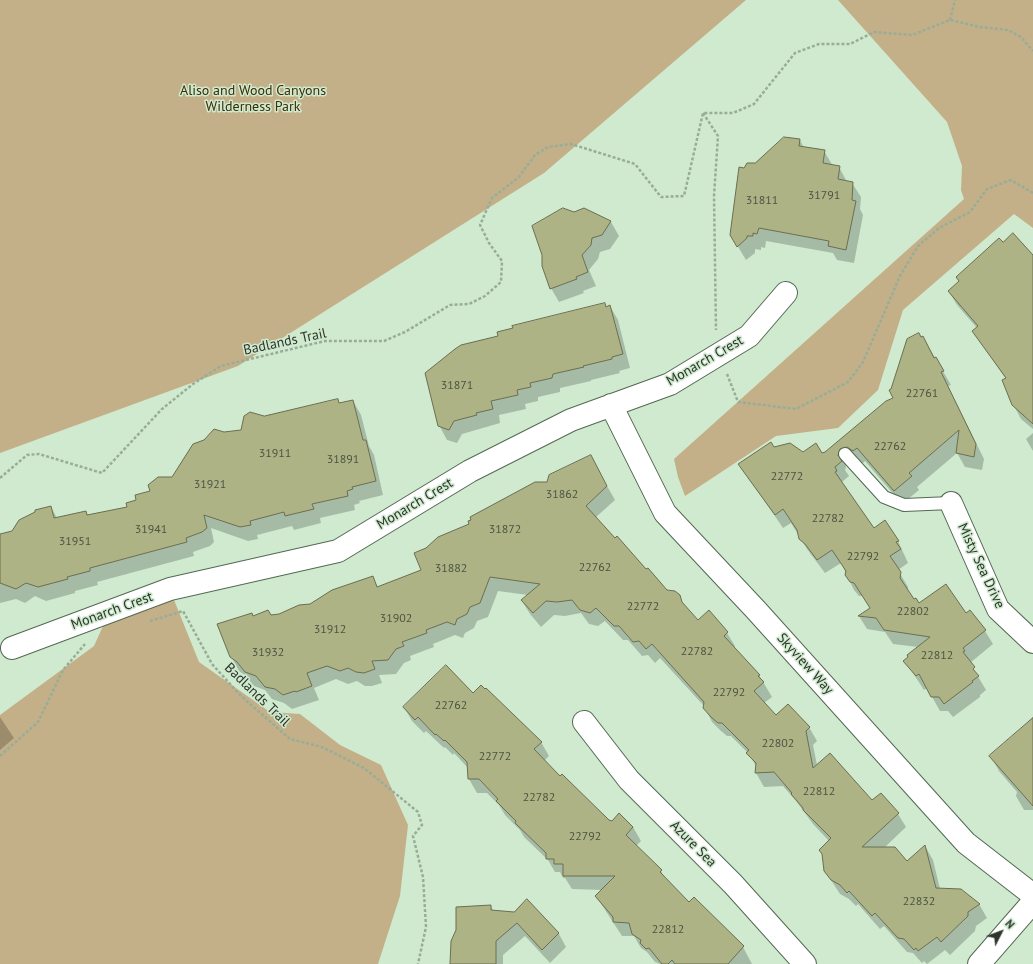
<!DOCTYPE html>
<style>
body{margin:0}
#map{position:relative;width:1033px;height:964px;overflow:hidden;background:#d0eacf;font-family:"PT Sans",sans-serif}
canvas{display:block}
.north{position:absolute;left:981px;top:912px;width:40px;height:40px;-webkit-text-stroke:3px #d0eacf;paint-order:stroke;rotate:48deg;font-size:11px;font-weight:700;line-height:16px;text-align:center;color:#2c352b}
.north::after{content:'';display:block;margin:auto;width:14px;height:18px;background:#2c352b;clip-path:polygon(50% 0,100% 100%,50% 72%,0 100%)}
</style>
<div id="map">
<canvas width="1033" height="964"></canvas>
<div class="north">N</div>
</div>
<script>
const ctx = document.querySelector('canvas').getContext('2d');
ctx.lineJoin = 'round';
function paint(path, color) { ctx.fillStyle = color; ctx.fill(path, 'evenodd'); }
function strokePath(path, color, width, dash) { ctx.strokeStyle = color; ctx.lineWidth = width; ctx.lineCap = dash ? 'butt' : 'round'; ctx.setLineDash(dash || []); ctx.stroke(path); }
function drawText(font, color, halo, rows, align = 'center') {
  ctx.font = font + ' "PT Sans",sans-serif'; ctx.lineWidth = 3; ctx.setLineDash([]); ctx.textBaseline = 'middle'; ctx.strokeStyle = halo; ctx.fillStyle = color; for (const [text, x, y, turn = 0] of rows) {
    ctx.save(); ctx.translate(x, y); ctx.rotate((+turn || 0) * Math.PI / 180); ctx.textAlign = isNaN(turn) ? turn : align; if (halo) ctx.strokeText(text, 0, 0); ctx.fillText(text, 0, 0); ctx.restore();
  }
}
paint(new Path2D(`
 M0,0H746L544,173L238,366L0,453Z
 M838,0H1033V228L1014,214L903,310L878,390L838,428L776,436L685,496L678,477L674,459L964,199L961,190L962,166L947,122Z
 M170,590L199,662L270,712L300,714L340,745L381,765L408,825L400,896L378,964H0V715L94,646L108,615Z`), '#c3b088');
paint(new Path2D(`
 M800,140L804,148L824,151L833,166L839,167L847,182L852,183L861,197L860,209L863,215L854,263L837,260L833,253L766,241L765,248L761,247V250L755,249V253L746,260L731,235L744,169Z
 M584,209L611,222L619,236L610,249L600,252L598,259L589,270L596,286L583,291L584,293L559,302L551,288L574,213Z
 M1003,243L1033,256V429L1021,419L1013,404L1006,379L973,331L977,328L957,305L949,292L960,282L957,277Z
 M604,304L606,307L610,306L618,320L630,368L619,371L620,373L591,380V381L560,388V392L538,397V401L525,404L526,409L499,415L500,423L462,434L457,443L447,440L439,425L500,337Z
 M923,337L951,385L948,386L984,459L982,470L965,467L957,453L917,487L919,490L902,504L865,461L861,465L847,463L845,470L849,476L842,482L843,486L874,529L898,541L908,563L898,570L908,587V591L914,600L919,605L966,614L985,631L993,644L970,663L986,690L980,695V697L953,717L948,711H940L927,688L924,690L905,661L918,647L893,644L885,632L867,629L859,616L871,608L863,596H859L854,590L841,563L825,573L807,549L791,523L783,528L740,465L773,448L803,454L825,453L894,398Z
 M338,400L340,404L353,401L361,415L369,446L374,455L383,495L359,501L360,503L354,505L355,510L320,518L321,523L294,530L292,526L257,535L258,539L248,541L211,528L214,542L210,546L193,552L194,556L97,582L98,585L75,591V593L46,601L35,596L25,603L16,599L0,603V537L12,532L51,507L57,518L86,512L88,515L128,507L173,478L179,466L195,443L224,433L242,431L264,417Z
 M1033,433V451L1026,439Z
 M598,470L615,500L595,518L667,590L679,596L686,608L698,621L727,633L735,646L734,648L759,675L772,697L764,703L776,716L809,727L817,741L813,745L817,765L872,802L898,814L906,827L884,848L907,862L925,846L933,860L940,889L979,904L987,918L976,926L975,931L950,955L945,950L927,964L924,961L922,963L913,953L907,952L884,926L880,929L858,904L856,906L849,899L840,894L825,871L829,841L813,824L796,801L783,786L764,787L756,773L757,768L749,754L731,736H727L721,731L712,722L704,706L660,658L655,663L648,655L642,656L628,640H623L605,621L598,626L589,624L581,613L565,616L554,615L541,627L530,614L522,601L528,595L498,591L488,617L477,621L474,628L465,633L463,638L455,635L433,644L434,647L410,656L411,660L404,663L396,674L379,675L382,683L372,686H365L357,681L348,684L336,679L314,688L319,700L292,709L284,703L272,699L265,690L254,686L246,676L239,671L231,656L253,617L280,614L310,605L372,577L378,587L422,570L471,525L548,483Z
 M473,694L541,742L549,756L544,761L608,821L633,827L641,841L636,846L661,871L666,880L689,903L743,947L752,964H660L655,962L647,952L641,948L634,936H622L596,896L603,890L572,889L565,878H563L560,872H555L548,860L524,837L520,830L505,815L499,805L487,793H477L469,779L468,768L454,753L453,755L445,747L444,748L426,731L424,733L412,721L404,707Z
 M0,717L14,738L0,750Z
 M1033,717V810H1024L1016,796L1017,792L999,771L991,757Z
 M527,900L559,934L566,947L550,963L525,936L503,955V964H450L491,906L493,911L514,913Z`), '#0003');
const building = new Path2D(`
 M784,137L800,139L799,146L825,150L823,163L840,166L838,179L853,182L852,200L856,201L846,250L828,246L829,241L759,228L757,234L753,233V236H747V238L737,247L730,235L739,167L744,168L747,163H755Z
 M563,208L574,212L584,208L611,221L602,235L592,238L591,245L582,255L588,272L576,277L577,279L550,289L542,266V255L532,226Z
 M1013,233L1033,255V424L1012,405L1002,380L1006,378L972,331L978,326L948,291L959,281L956,277L999,238L1003,242Z
 M605,303L606,307L610,305L623,354L612,357V359L583,366L584,367L553,374L552,378L530,383L531,387L517,390L518,395L491,401L493,409L476,413L477,415L454,421L449,430L438,426L425,373L455,349L461,345L498,336L497,332L513,328L512,326Z
 M919,333L921,337L923,336L934,358L936,357L944,371L941,372L976,444L974,457L956,453L959,430L909,473L912,476L894,491L857,448L853,451L847,447L840,449L838,455L842,461L835,467L837,471L835,472L874,528L885,520L899,541L896,542L901,549L890,556L901,572L900,578L914,599L916,598L919,603L946,584L966,613L970,610L986,630L963,648L965,651L963,652L975,667L973,669L979,676L972,681L973,682L944,704L939,697H931L919,674L916,676L903,661L908,657L907,655L930,637L884,630L876,618L858,616L870,608L854,583L850,582L845,575L846,571L832,550L817,560L805,544L799,539L797,530L783,509L775,515L738,464L771,442L774,447L790,443L803,452L816,443L822,453L825,452L886,401L893,398L889,390L891,389L907,339Z
 M338,399L339,403L353,400L363,440H366L376,481L352,487L353,489L347,491L348,496L312,504L314,509L285,516L284,512L250,521L251,525L240,527L204,515L207,528L202,532L186,538L187,542L90,568V571L67,577L68,579L38,587L26,583L16,589L0,583V534L12,531L19,520L35,512V510L51,506L54,518L86,511L87,515L127,507L126,503L136,500L135,495L150,491L148,485L158,477H172L193,444L204,440L214,429L224,432L241,430L244,416L250,412L264,416Z
 M591,455L607,486L586,506L615,538L617,536L646,569L648,568L667,590L675,591L680,595L682,602L698,620L709,610L728,632L724,636L760,675L758,676L764,682L754,691L776,715L788,704L810,727L806,731L813,768L830,753L872,800L881,793L899,813L862,847H895L907,861L925,845L936,888L961,889L980,904L968,912V916L941,942L937,937L918,951L916,948L914,950L904,939L898,938L875,913L872,916L849,891L847,893L840,885L831,880L824,871L822,854L819,850L831,838L803,810V808L791,794L792,793L774,772L755,773L756,763L746,753L749,750L722,723H718L711,717L703,708L704,702L652,644L646,649L639,641L633,642L619,626H614L596,608L590,613L580,610L572,600L557,602L546,601L533,613L521,600L540,584L490,577L480,603L470,607L467,614L457,619L455,625L447,622L426,630L427,633L402,642L404,646L396,649L388,660L372,661L375,669L364,673L356,672L348,668L340,671L327,666L307,673L312,686L296,692L295,691L283,695L275,689L265,687L256,676L245,672L237,662L230,657L217,624L252,613L253,616L268,610L271,615L279,614L299,605L310,604L332,590L373,576L377,587L421,570L414,553L426,548L438,537L469,524L468,521L471,520L470,517L535,482H547L549,475Z
 M446,665L473,693L481,685L485,689L486,688L542,742L534,749L560,776L562,774L609,820L612,821L619,813L633,827L626,835L662,870L660,872L689,902L694,897L744,946L728,964H675L672,960L668,964H662L649,948L646,949L640,943L641,940L632,934L629,923L613,922V917L595,896L615,876H563V864H554V859H546V853L515,823L516,821L496,801L498,799L479,779H468L467,762L445,740L444,741L436,734L435,735L418,717L415,720L403,707Z
 M1033,718V806L989,756Z
 M527,899L559,933L542,950L517,923L496,941V964H450L451,941L456,930V907L491,905V910L514,912Z`);
paint(building, '#adb385');
strokePath(building, '#6a6e50', 1);
const lane = new Path2D(`
 M845,454L884,497L904,505L951,503`);
const street = new Path2D(`
 M611,405L665,513L756,610L966,843L1033,895
 M951,503L998,609L1033,642
 M12,648L170,589L338,551L470,471L571,420L670,384L749,336L786,293
 M584,722L629,780L733,884L805,964
 M979,964L1033,902`);
strokePath(lane, '#536952', 14);
strokePath(street, '#536952', 24);
strokePath(new Path2D(`
 M950,20L955,0
 M703,113L718,136L714,196L716,330
 M727,374L738,402L796,409L848,382L863,362L900,276L918,246L939,228L970,212L987,189L1011,180L1033,193
 M0,478L27,455L39,454L102,473L162,409L193,384L221,366L325,341H384L405,332L450,305L469,304L485,296L501,282L502,261L489,243L480,225L492,198L519,177L535,155L548,147L571,144L635,164L661,197L684,196L703,113H733L754,104L795,53L819,44H850L874,32L912,35L950,20L980,27L1008,30L1021,37L1033,51
 M150,621L183,611L212,664L240,695L290,739L322,747L364,768L418,812L422,825L413,836L423,877L426,927L418,964
 M0,756L38,722L63,670L85,644`), '#98ad97', 2.5, [3, 2]);
strokePath(lane, '#fff', 12);
strokePath(street, '#fff', 22);
drawText('12px', '#4c5442', null, [
 ["31791",824,196],
 ["31811",762,201],
 ["31871",457,386],
 ["22761",922,394],
 ["22762",890,447],
 ["31911",275,454],
 ["31891",343,460],
 ["22772",787,477],
 ["31921",210,485],
 ["31862",562,495],
 ["22782",828,519],
 ["31941",151,530],
 ["31872",505,530],
 ["31951",75,542],
 ["22792",863,557],
 ["22762",595,568],
 ["31882",451,569],
 ["22772",643,607],
 ["22802",913,612],
 ["31902",396,619],
 ["31912",330,630],
 ["22782",697,652],
 ["31932",268,653],
 ["22812",937,656],
 ["22792",729,693],
 ["22762",451,706],
 ["22802",778,744],
 ["22772",495,757],
 ["22812",819,792],
 ["22782",539,798],
 ["22792",585,837],
 ["22832",919,902],
 ["22812",668,930]
]);
drawText('14px', '#3b2c06', '#d0eacf', [
 ["Aliso and Wood Canyons",253,91],
 ["Wilderness Park",253,107]
]);
drawText('14px', '#2c352b', '#d0eacf', [
 ["Badlands Trail",285,342,-12],
 ["Monarch Crest",705,361,-30],
 ["Monarch Crest",415,504,-31],
 ["Misty Sea Drive",981,566,65],
 ["Monarch Crest",112,611,-20],
 ["Skyview Way",805,664,48],
 ["Badlands Trail",257,695,44],
 ["Azure Sea",693,844,45]
]);
</script>
